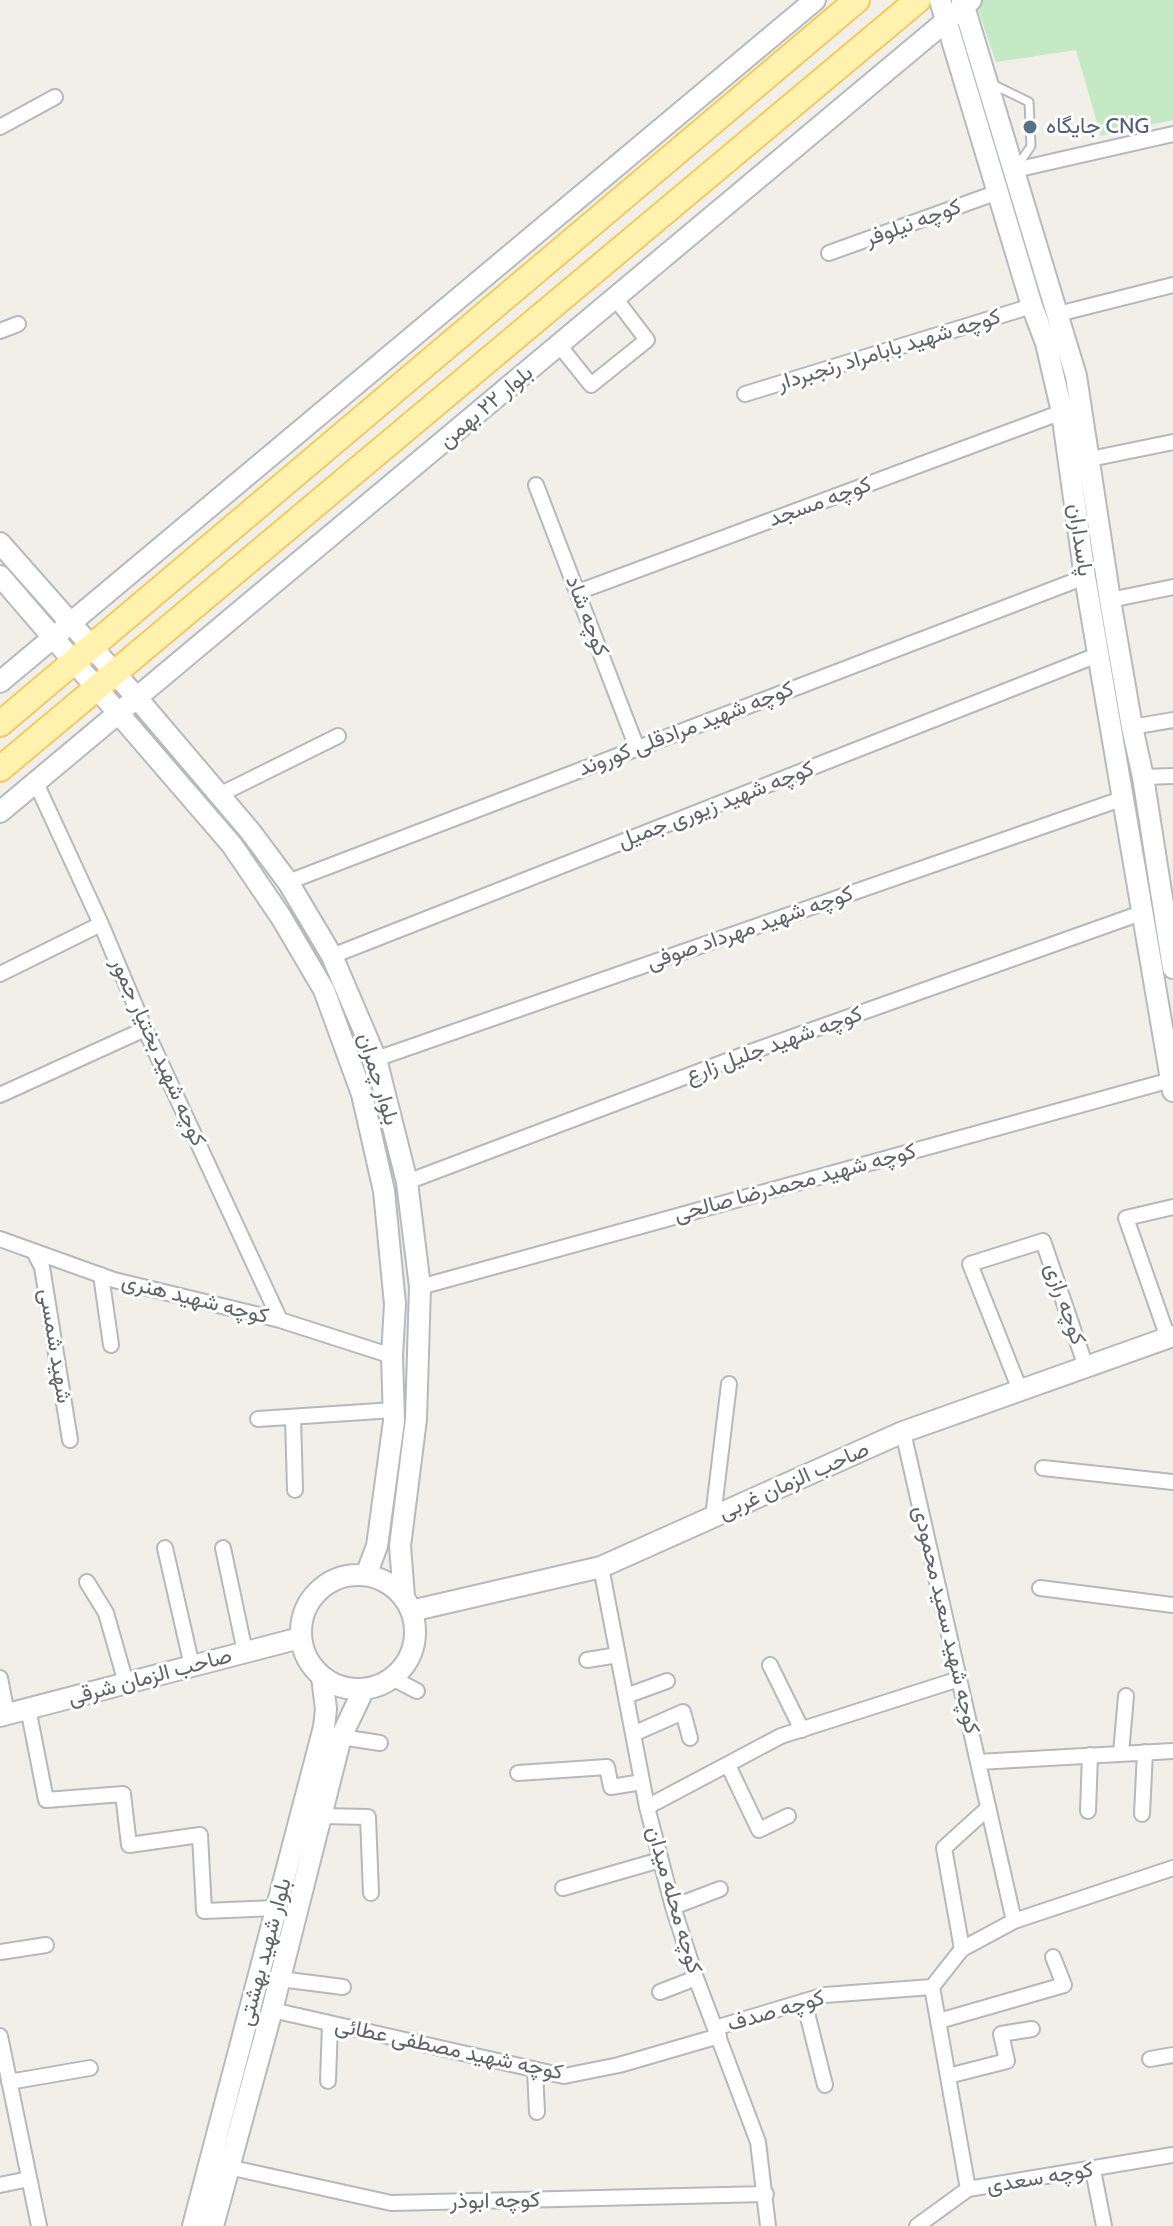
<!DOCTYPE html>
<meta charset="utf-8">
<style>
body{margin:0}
canvas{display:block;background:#f1efe8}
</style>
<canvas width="1173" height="2226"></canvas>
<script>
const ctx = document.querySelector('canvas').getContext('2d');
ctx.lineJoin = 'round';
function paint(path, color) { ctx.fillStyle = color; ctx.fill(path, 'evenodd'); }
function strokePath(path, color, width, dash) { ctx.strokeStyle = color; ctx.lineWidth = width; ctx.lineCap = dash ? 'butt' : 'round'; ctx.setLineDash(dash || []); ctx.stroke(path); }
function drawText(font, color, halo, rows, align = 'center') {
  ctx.font = font + ' Cabin,Vazirmatn,sans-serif'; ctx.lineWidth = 6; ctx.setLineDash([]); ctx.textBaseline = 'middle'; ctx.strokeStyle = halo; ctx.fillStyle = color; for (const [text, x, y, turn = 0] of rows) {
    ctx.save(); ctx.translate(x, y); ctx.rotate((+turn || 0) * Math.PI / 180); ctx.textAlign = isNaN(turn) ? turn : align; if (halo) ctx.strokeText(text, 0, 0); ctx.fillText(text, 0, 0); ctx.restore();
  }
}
paint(new Path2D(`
 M981,0H1173V120L1101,136L1076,50L996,62L976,4Z`), '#c5e8c5');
const lane = new Path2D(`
 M992,84L1029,102L1031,146L1016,168`);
const street = new Path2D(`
 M0,127L55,97
 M1015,170L1173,134
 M829,253L998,192
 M1058,314L1173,285
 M0,331L18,324
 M559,345L591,385L647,340L615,298
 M745,394L1032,306
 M1090,459L1173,442
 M536,485L637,748
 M578,592L1062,412
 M1110,600L1173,587
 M1132,727L1173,720
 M1143,777L1173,776
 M36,783L101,924L145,1029L280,1320
 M219,795L338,736
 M288,882L1085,577
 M332,956L1100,654
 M0,974L101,924
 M376,1059L1124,798
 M0,1095L145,1029
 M407,1182L756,1050L1144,912
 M0,1239L114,1280L280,1320L392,1356
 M34,1252L42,1267L70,1440
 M101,1275L111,1345
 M420,1287L1171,1080
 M1168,1338L1126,1218L1173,1207
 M1020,1390L970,1264L1043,1241L1086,1367
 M293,1417L295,1490
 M258,1419L394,1410
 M903,1432L1014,1921
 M1043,1468L1173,1482
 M713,1517L729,1384
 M165,1548L192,1666
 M223,1548L245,1652
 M601,1567L647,1807L673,1907L696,1978L758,2142L768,2226
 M87,1582L106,1613L126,1683
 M1040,1588L1173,1605
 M587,1660L618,1655
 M770,1665L802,1730
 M0,1678L7,1714
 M392,1678L417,1691
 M626,1696L667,1681
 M28,1708L46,1800L123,1794L129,1845L200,1835L204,1911L276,1908
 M633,1734L683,1712L690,1738
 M341,1737L380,1743
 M1121,1753L1126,1696
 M978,1762L1173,1751
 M728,1765L759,1830L788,1816
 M518,1773L607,1767L611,1787L642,1782
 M647,1807L781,1736L959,1679
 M1088,1811L1090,1755
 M1142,1814L1145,1752
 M321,1816L368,1817L371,1893
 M563,1888L660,1860
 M673,1907L720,1889
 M962,1949L944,1848L988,1808
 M0,1952L46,1945
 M280,1979L343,1987
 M660,1992L696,1978
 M804,2001L825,2085
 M272,2010L564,2076L619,2065L719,2036
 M939,2021L1064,1985L1053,1957
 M715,2028L825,1995L932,1987
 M0,2036L39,2226
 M1150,2059L1173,2055
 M535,2070L537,2112
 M948,2076L1007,2061L1001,2034L1032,2029
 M328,2081L330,2024
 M9,2082L90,2068
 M228,2167L391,2203L766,2194
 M1093,2170L1104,2226
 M0,2185L29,2179
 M968,2189L932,1987L962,1949L1014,1921L1173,1868
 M917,2226L968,2189L1173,2155`);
const secondary = new Path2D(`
 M940,0L1032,306L1046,343L1062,412L1085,577L1173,1091
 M962,0L1076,376L1110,600L1132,727L1143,777L1173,968
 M0,543L137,698L250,831L288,882L332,956L376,1059L407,1182L420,1287L416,1419L400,1546L404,1597
 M0,576L232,845L281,917L324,990L362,1094L384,1191L395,1304L392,1356L394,1421L377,1546L366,1575
 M0,682L815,0
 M0,812L971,0
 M301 1632a57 57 0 1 1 114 0a57 57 0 1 1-114 0Z
 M411,1611L601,1567L903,1432L1173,1336
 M0,1716L300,1638
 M193,2226L324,1727L326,1709L322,1677
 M213,2226L272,2010L341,1737L364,1689`);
const primary = new Path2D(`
 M0,724L857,0
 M0,769L918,0`);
strokePath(lane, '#b5b8bc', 11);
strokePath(street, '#b5b8bc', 18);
strokePath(secondary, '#b6babf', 24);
strokePath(primary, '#f2c960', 28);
strokePath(lane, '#fff', 7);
strokePath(street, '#fff', 14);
strokePath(secondary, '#fff', 20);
strokePath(primary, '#fff2af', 24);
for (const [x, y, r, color] of [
 [1030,127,8,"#5c6f8a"]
]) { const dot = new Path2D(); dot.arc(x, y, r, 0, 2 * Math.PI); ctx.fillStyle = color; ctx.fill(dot); strokePath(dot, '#fff', 3); }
drawText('22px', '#4e5e75', '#fff', [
 ["جایگاه CNG",1046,127]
], 'left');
drawText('22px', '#5f6368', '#fff', [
 ["کوچه نیلوفر",913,223,-20],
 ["کوچه شهید بابامراد رنجبردار",889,350,-17],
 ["بلوار ۲۲ بهمن",486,407,-40],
 ["کوچه مسجد",820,502,-20],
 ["پاسداران",1080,540,82],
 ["کوچه شاد",587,616,69],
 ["کوچه شهید مرادقلی کوروند",686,729,-21],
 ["کوچه شهید زیوری جمیل",716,805,-21],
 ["کوچه شهید مهرداد صوفی",750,928,-19],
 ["کوچه شهید جلیل زارع",774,1045,-20],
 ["کوچه شهید بختیار جمور",158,1052,66],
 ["بلوار چمران",378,1079,73],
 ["کوچه شهید محمدرضا صالحی",795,1183,-15],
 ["کوچه شهید هنری",195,1299,14],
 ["کوچه رازی",1065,1304,71],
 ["شهید شمسی",55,1346,81],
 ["صاحب الزمان غربی",794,1481,-24],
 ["کوچه شهید سعید محمودی",946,1620,77],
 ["صاحب الزمان شرقی",150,1677,-15],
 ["کوچه محله میدان",674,1900,74],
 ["بلوار شهید بهشتی",265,1952,-75],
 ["کوچه صدف",776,2011,-16],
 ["کوچه شهید مصطفی عطائی",449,2049,12],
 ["کوچه سعدی",1040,2178,-9],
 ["کوچه ابوذر",495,2201,-1]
]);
</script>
